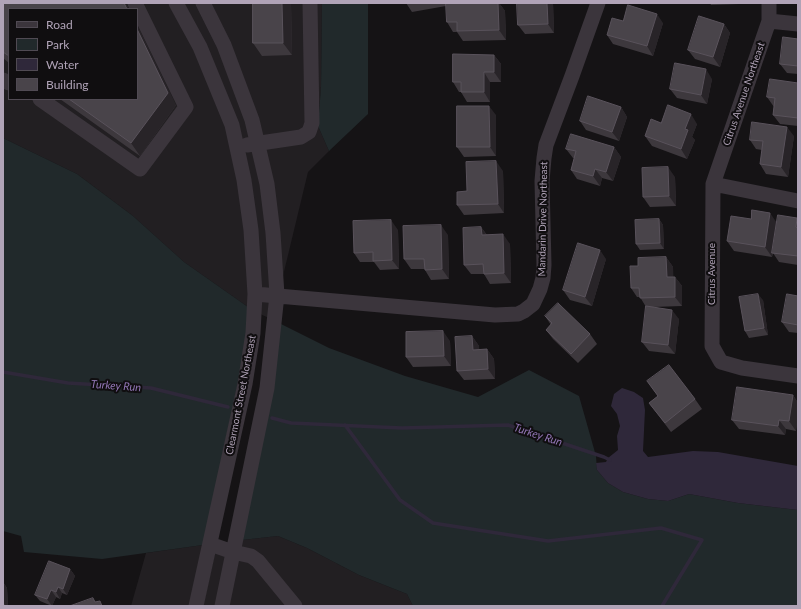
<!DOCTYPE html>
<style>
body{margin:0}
#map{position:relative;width:801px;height:609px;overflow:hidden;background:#151315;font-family:Lato,sans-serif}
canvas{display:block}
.frame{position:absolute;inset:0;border:4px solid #b0a3b7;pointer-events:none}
.legend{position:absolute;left:8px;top:8px;width:130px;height:92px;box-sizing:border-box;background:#100e10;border:1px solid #504a53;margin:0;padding:5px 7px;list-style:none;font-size:12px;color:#b0a3b7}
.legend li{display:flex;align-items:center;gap:8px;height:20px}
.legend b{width:20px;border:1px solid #504a53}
</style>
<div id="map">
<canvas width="801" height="609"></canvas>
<div class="frame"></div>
<ul class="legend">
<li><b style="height:5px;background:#3b353c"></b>Road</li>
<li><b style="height:11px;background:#21292b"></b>Park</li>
<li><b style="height:11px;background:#2f283a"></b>Water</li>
<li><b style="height:11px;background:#49444a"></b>Building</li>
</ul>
</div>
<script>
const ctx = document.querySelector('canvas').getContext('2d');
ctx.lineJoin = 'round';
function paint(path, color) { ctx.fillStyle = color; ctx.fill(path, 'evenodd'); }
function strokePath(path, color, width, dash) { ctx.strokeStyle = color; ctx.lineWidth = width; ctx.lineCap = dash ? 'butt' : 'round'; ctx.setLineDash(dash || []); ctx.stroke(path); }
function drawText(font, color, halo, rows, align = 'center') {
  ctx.font = font + ' Lato,sans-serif'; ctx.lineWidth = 4; ctx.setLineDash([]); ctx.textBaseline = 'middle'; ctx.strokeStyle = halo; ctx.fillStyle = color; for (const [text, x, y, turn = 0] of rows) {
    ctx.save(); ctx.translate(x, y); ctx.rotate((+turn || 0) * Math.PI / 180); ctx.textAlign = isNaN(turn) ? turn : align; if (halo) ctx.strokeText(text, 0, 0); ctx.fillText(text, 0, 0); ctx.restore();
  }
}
paint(new Path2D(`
 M3,3H168L195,50L226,127L238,182L245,231L249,294L248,307L184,262L133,216L77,174L3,138ZM9,9H137V99H9Z
 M183,3H196L218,48L246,122L261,185L266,233L271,295L269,318L260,314L251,179Z
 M210,3H322L321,87L318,126L329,151L308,172L282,280L279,232Z
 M278,536L307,548L359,575L407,594L413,606H229L242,540Z
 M229,542L216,606H203L217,543Z
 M203,545L190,606H131L146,553Z`), '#221f22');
paint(new Path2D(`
 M322,3H368V114L329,151L318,126L321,87Z
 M3,138L77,174L133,216L184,262L248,307L247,332L238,383L203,545L102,559L24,552L21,536L3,531Z
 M281,324L329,348L405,376L478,397L529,370L579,396L596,456L597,470L608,483L623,492L648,499L668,501L689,494L738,503L798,510V606H413L407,594L359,575L307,548L278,536L242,540Z`), '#21292b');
paint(new Path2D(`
 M622,388L634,392L643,398L645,410L643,451L648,457L693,451L718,452L798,466V510L738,503L689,494L668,501L648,499L623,492L608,483L597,470L596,463L606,462L608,458L618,450L617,436L620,426L617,414L611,406L614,394Z`), '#2f283a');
strokePath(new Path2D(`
 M3,372L68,383L151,388L228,407
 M272,418L291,423L402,428L508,425L604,457L610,460
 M345,425L400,500L433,523L548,541L661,528L702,540L662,606`), '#2f283a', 3.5);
strokePath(new Path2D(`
 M176,3L200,47L232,125L244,180L251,230L255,294L253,333L245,384L196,606
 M203,3L224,45L252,120L267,184L273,233L277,295L267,388L222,606
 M769,3V21L713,184L712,346L721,362L742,368L798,376
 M769,21L798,24
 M3,80L9,83
 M40,99L140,169L186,107L135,3
 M247,145L301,137L309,132L312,123L310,3
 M713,184L798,201
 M255,294L495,315L518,314L524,311L533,304L540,289L543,278L544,265L542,181L544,158L546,145L572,76L598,3
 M210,544L233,552L251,556L258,561L295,606`), '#3b353c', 15);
paint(new Path2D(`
 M3,3H125L129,9H9V63L3,58Z
 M291,3L292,55L262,56L253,43Z
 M406,3H499L505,11L506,40L463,41L457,32H453L447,22L446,6L412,12Z
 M553,3L554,33L525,34L518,25Z
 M710,3H739V4L711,5Z
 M623,21L663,23L653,56L613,44L607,35Z
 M724,24L730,33L720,67L695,59L688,50Z
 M798,39V74L787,73L780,64Z
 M494,55L501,64V82H490V102H467L461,92H459L453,82Z
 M712,79L707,104L677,98L670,89Z
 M798,83V126L780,124L773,115L774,107L767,97Z
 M60,99H137L176,105L140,156Z
 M621,107L627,117L619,141L586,130L580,121Z
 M496,115V156L464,157L457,147Z
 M661,123L697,124L692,137L695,140L687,159L652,146L645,136Z
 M794,136L788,177L766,174L760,164L762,150L756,149L750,140Z
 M614,147L621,157L613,181L602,178L600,186L577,179L571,170L574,158H573L566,149Z
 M503,171L504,213L464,215L457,205L467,191Z
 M675,177L676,206L650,207L643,197Z
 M659,219L663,225L664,249L640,250L636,244Z
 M798,219V265L779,262L773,253L772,257L734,251L727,241L777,222Z
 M481,227L487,235L510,244L511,283L490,284L484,274H471L464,265Z
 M398,230L399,269L380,270L374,262H360L354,253Z
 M448,235L449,279L431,280L425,270V269H411L404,259Z
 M666,257L673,267V277H675L682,286V306L653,307L679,319L675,354L649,351L642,342L646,307L640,297H637L631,288L638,266Z
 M606,259L592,306L570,300L563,290Z
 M798,296V333L789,332L782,322Z
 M763,300L768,335L749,338L745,331Z
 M545,316L590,334L597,344L578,363L553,339L546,330L551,325Z
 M472,336L479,346V349H487L494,359L495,379L464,380L457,371Z
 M450,341L451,366L413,367L406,357Z
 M647,381L695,399L702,409L671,432L649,403L658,396Z
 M793,395L798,403V414L796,431L786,429L785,435L739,429L732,420Z
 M70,569L75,576L67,595L62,593L60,599L56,597L52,606L40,601L35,595Z
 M3,582L7,588L8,606H3Z`), '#3d383d');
paint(new Path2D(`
 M124,3H125L129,9H127Z
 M282,3H291L292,55L283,43Z
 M498,3H499L505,11L506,40L499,30Z
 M547,3H553L554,33L548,24Z
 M657,14L663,23L653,56L647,46Z
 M137,24L176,105L140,156L131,143Z
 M724,24L730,33L720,67L713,57Z
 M494,55L501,64V82L494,72Z
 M706,69L712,79L707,104L701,95Z
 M484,72L490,82V102L484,92Z
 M489,106L496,115V156L490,147Z
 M621,107L627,117L619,141L612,132Z
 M691,114L697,124L692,137L695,140L687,159L681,149L685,129Z
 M787,127L794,136L788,177L781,167Z
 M614,147L621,157L613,181L606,172Z
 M496,161L503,171L504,213L498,204Z
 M668,167L675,177L676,206L669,196Z
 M595,169L602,178L600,186L593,176Z
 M770,213L777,223L772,257L765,247Z
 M797,218L798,219V230L796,227Z
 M659,219L663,225L664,249L660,243Z
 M391,220L398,230L399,269L392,260Z
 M441,225L448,235L449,279L442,269Z
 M481,227L488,237L482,235Z
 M503,234L510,244L511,283L504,273Z
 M600,250L606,259L592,306L585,297Z
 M666,257L673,267L674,286L667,277Z
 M675,277L682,286V306L675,297Z
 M758,294L763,300L768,335L764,328Z
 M672,310L679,319L675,354L668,345Z
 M443,331L450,341L451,366L444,356Z
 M472,336L479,346L480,359L473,350Z
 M487,349L494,359L495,379L488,369Z
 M793,395L798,403V414L796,431L789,421Z
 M779,420L786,429L785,435L778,426Z
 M70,569L75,576L67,595L63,589Z
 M3,582L7,588L8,606H6L3,602Z
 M58,587L62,593L60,599L56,592Z
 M51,590L56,597L52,606L47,599Z`), '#282428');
const building = new Path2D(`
 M3,3H124L127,9H9V56L3,52Z
 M253,3H282L283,43H253Z
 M446,3H498L499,30L457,31V22H447Z
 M517,3H547L548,24L518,25Z
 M628,5L657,14L647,46L607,35L612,18L623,21Z
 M699,16L724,24L713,57L688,50Z
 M137,29L168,93L131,143L69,99H137Z
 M783,37L798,39V66L780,64Z
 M453,54L494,55V72H484V92H461V82H453Z
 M675,63L706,69L701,95L670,89Z
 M770,79L798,83V118L773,115L775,98L767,97Z
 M588,96L621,107L612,132L580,121Z
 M668,105L691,114L685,129L688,130L681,149L645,136L651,119L661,123Z
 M457,106H489L490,147H457Z
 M752,122L787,127L781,167L760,164L763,141L750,140Z
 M571,134L614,147L606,172L595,169L593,176L571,170L576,151L566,149Z
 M496,161L498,204L457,205V192L467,191L466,162Z
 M668,167L669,196L643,197L642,168Z
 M752,210L770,213L765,247L727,241L731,216L751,219Z
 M778,215L797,218L796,227L798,228V256L772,253Z
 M659,219L660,243L636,244L635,220Z
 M391,220L392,260L373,261V252L354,253L353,221Z
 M441,225L442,269L425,270L424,259H404L403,226Z
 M481,227L482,235L503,234L504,273L484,274L483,264L464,265L463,228Z
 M578,243L600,250L585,297L563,290Z
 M666,257L667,277H675V297L640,298L639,288H631L630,266H638V258Z
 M758,294L764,328L745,331L739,297Z
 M787,294L798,296V325L782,322Z
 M558,303L590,334L571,354L546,330L552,323L545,316Z
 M646,306L672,310L668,345L642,342Z
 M443,331L444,356L406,357V332Z
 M472,336L473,350L487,349L488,369L457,371L455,337Z
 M669,365L695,399L665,423L649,403L658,396L647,381Z
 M737,387L793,395L789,421L779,420L778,426L732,420Z
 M49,561L70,569L63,589L58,587L56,592L51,590L47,599L35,595Z
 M93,598L95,602L100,601L102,606H70Z`);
paint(building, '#49444a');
strokePath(building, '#59525b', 1);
drawText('10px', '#b0a3b7', '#100e10', [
 ["Citrus Avenue Northeast",744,94,-71],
 ["Mandarin Drive Northeast",543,219,-89],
 ["Citrus Avenue",712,274,-90],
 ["Clearmont Street Northeast",241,395,-79]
]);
drawText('italic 11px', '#9276b6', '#100e10', [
 ["Turkey Run",116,386,4],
 ["Turkey Run",538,435,18]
]);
</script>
